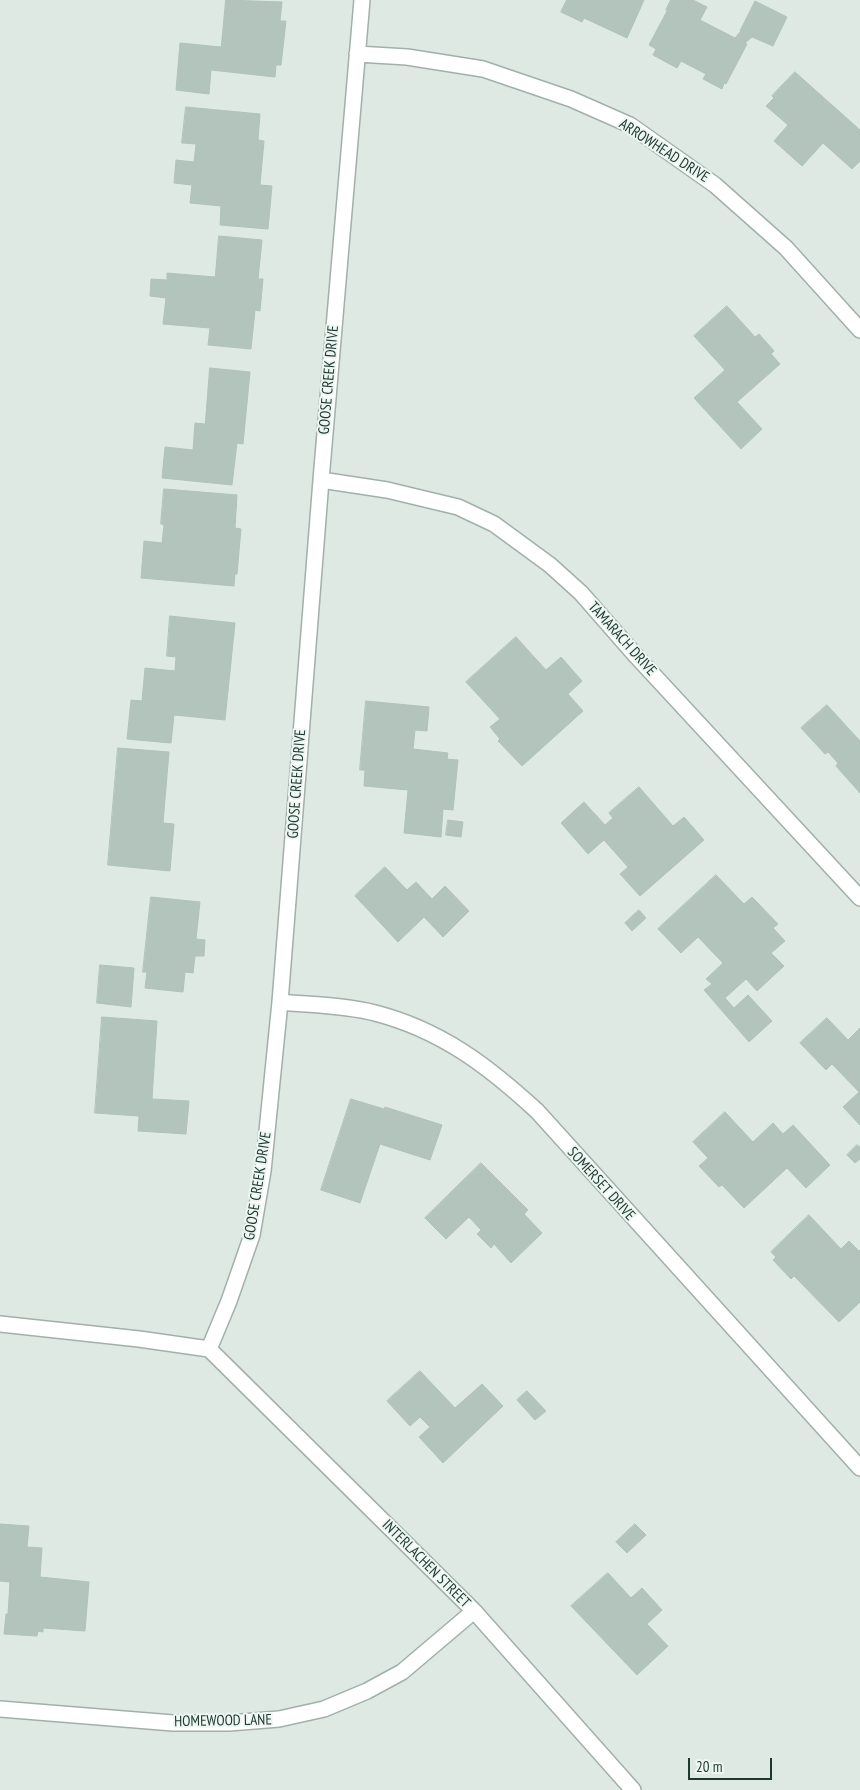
<!DOCTYPE html>
<style>
body{margin:0}
#map{position:relative;width:860px;height:1790px;overflow:hidden;background:#dee9e4;font-family:"PT Sans Narrow",sans-serif}
canvas{display:block}
.scale{position:absolute;left:688px;top:1758px;width:84px;height:22px;box-sizing:border-box;border:2px solid #1f3832;border-top:0;padding-left:6px;font-size:15px;line-height:18px;white-space:nowrap;color:#1f3832;-webkit-text-stroke:4px #eef6f2;paint-order:stroke}
</style>
<div id="map">
<canvas width="860" height="1790"></canvas>
<div class="scale">20 m</div>
</div>
<script>
const ctx = document.querySelector('canvas').getContext('2d');
ctx.lineJoin = 'round';
function paint(path, color) { ctx.fillStyle = color; ctx.fill(path, 'evenodd'); }
function strokePath(path, color, width, dash) { ctx.strokeStyle = color; ctx.lineWidth = width; ctx.lineCap = dash ? 'butt' : 'round'; ctx.setLineDash(dash || []); ctx.stroke(path); }
function drawText(font, color, halo, rows, align = 'center') {
  ctx.font = font + ' "PT Sans Narrow",sans-serif'; ctx.lineWidth = 4; ctx.setLineDash([]); ctx.textBaseline = 'middle'; ctx.strokeStyle = halo; ctx.fillStyle = color; for (const [text, x, y, turn = 0] of rows) {
    ctx.save(); ctx.translate(x, y); ctx.rotate((+turn || 0) * Math.PI / 180); ctx.textAlign = isNaN(turn) ? turn : align; if (halo) ctx.strokeText(text, 0, 0); ctx.fillText(text, 0, 0); ctx.restore();
  }
}
const building = new Path2D(`
 M226,0L282,2L280,21H286L281,65H276L275,77L211,70L209,94L176,90L180,43L221,47Z
 M567,0H644L627,38L584,18L582,22L561,12Z
 M671,0H693L707,7L700,20L735,38L741,31H740L755,1L787,17L773,46L752,37L745,43L747,44L726,84L724,83L722,89L703,79L706,74L681,61L677,68L653,55L656,49L649,45L667,11L666,10Z
 M795,72L860,130V161L852,169L823,143L802,166L774,141L788,125L766,106L774,98L772,96Z
 M186,107L260,114L258,140L264,141L260,185L272,186L268,229L220,225L221,206L190,203L192,185L174,183L176,160L194,162L196,144L182,143Z
 M219,236L262,240L258,279H263L260,311L255,310L251,349L208,345L210,328L163,324L166,298L150,296L151,279L167,280V273L215,277Z
 M727,306L755,337L759,334L774,351L771,354L780,364L737,402L762,429L741,449L694,398L725,370L694,336Z
 M210,368L250,372L243,444L237,443L232,485L162,478L165,447L193,450L195,423L205,424Z
 M164,489L237,495L235,528L241,529L237,574H235L234,586L141,578L144,541L162,543L164,525L161,524Z
 M170,616L235,623L225,720L174,715L171,743L127,739L131,700L142,701L145,668L175,671L176,657L167,656Z
 M516,637L546,670L561,657L582,681L568,694L583,711L522,766L498,741L500,739L490,727L500,719L466,682Z
 M366,701L429,707L427,731L415,730L413,749L448,753L447,759L458,760L453,810L443,809L441,837L404,833L408,790L364,786L365,770H360Z
 M827,705L860,741V793L836,766L838,763L828,752L825,754L801,728Z
 M118,748L169,752L163,823L174,824L170,871L108,865Z
 M639,787L673,826L684,817L704,840L640,896L620,874L628,867L604,840L588,854L561,823L584,802L605,825L613,818L609,813Z
 M448,820L463,822L461,837L446,835Z
 M385,867L407,890L416,882L432,899L445,886L469,911L443,937L424,917L398,942L355,896Z
 M716,875L744,904L752,897L778,924L773,928L785,941L771,953L784,966L757,991L746,979L725,998L734,1008L748,995L772,1021L749,1042L704,990L712,984L706,979L723,963L698,937L681,953L658,929Z
 M151,897L200,902L196,939L205,940L204,956H195L193,973L185,972L183,992L145,988L147,972H143Z
 M639,910L646,918L632,931L625,923Z
 M100,965L134,968L131,1007L97,1003Z
 M102,1017L157,1021L152,1099L189,1101L186,1134L138,1131L139,1116L95,1113Z
 M827,1018L848,1040L860,1028V1125L843,1107L859,1092L832,1064L826,1070L800,1043Z
 M351,1099L384,1109L385,1107L442,1125L430,1160L380,1144L360,1203L321,1190Z
 M725,1112L753,1142L773,1123L783,1134L793,1125L830,1165L806,1188L787,1168L744,1208L722,1185L719,1187L699,1166L708,1158L693,1142Z
 M857,1145L860,1147V1159L855,1163L847,1155Z
 M481,1163L528,1210L524,1214L542,1233L511,1263L494,1244L491,1248L477,1234L481,1230L469,1217L446,1239L425,1218Z
 M809,1215L841,1249L849,1241L859,1251L860,1250V1302L839,1322L794,1276L791,1279L773,1260L776,1257L771,1252Z
 M420,1371L455,1408L482,1384L503,1406L443,1463L419,1437L430,1427L420,1417L410,1426L387,1401Z
 M527,1391L546,1411L535,1420L517,1400Z
 M0,1524L29,1526L27,1547L42,1548L40,1577L89,1582L85,1631L43,1628V1632L38,1631L37,1636L4,1634L6,1614H8L10,1582L0,1581Z
 M635,1524L646,1535L627,1553L616,1542Z
 M608,1573L631,1598L642,1588L662,1610L647,1624L668,1646L637,1675L571,1606Z`);
paint(building, '#b3c4bd');
strokePath(building, '#b0c2bb', 1);
const street = new Path2D(`
 M357,54L407,57L483,69L571,99L630,125L715,185L786,248L860,330
 M321,480L387,490L458,507L494,524L550,565L581,593L637,657L860,898
 M280,1002C311,1005 344,1005 375,1013C441,1030 488,1066 537,1111L860,1468
 M0,1324L139,1339L209,1349L229,1301L252,1235L263,1171L280,1002L321,480L362,0
 M209,1349L474,1611L633,1790
 M0,1709L173,1723H229L279,1719L324,1709L367,1691L402,1672L474,1611`);
strokePath(street, '#a1b0ab', 18);
strokePath(street, '#fff', 15);
drawText('15px', '#1f3832', '#eef6f2', [
 ["ARROWHEAD DRIVE",664,151,33],
 ["GOOSE CREEK DRIVE",329,380,-85],
 ["TAMARACH DRIVE",622,639,48],
 ["GOOSE CREEK DRIVE",297,784,-86],
 ["SOMERSET DRIVE",601,1184,48],
 ["GOOSE CREEK DRIVE",258,1186,-81],
 ["INTERLACHEN STREET",426,1564,45],
 ["HOMEWOOD LANE",223,1721,-1]
]);
</script>
